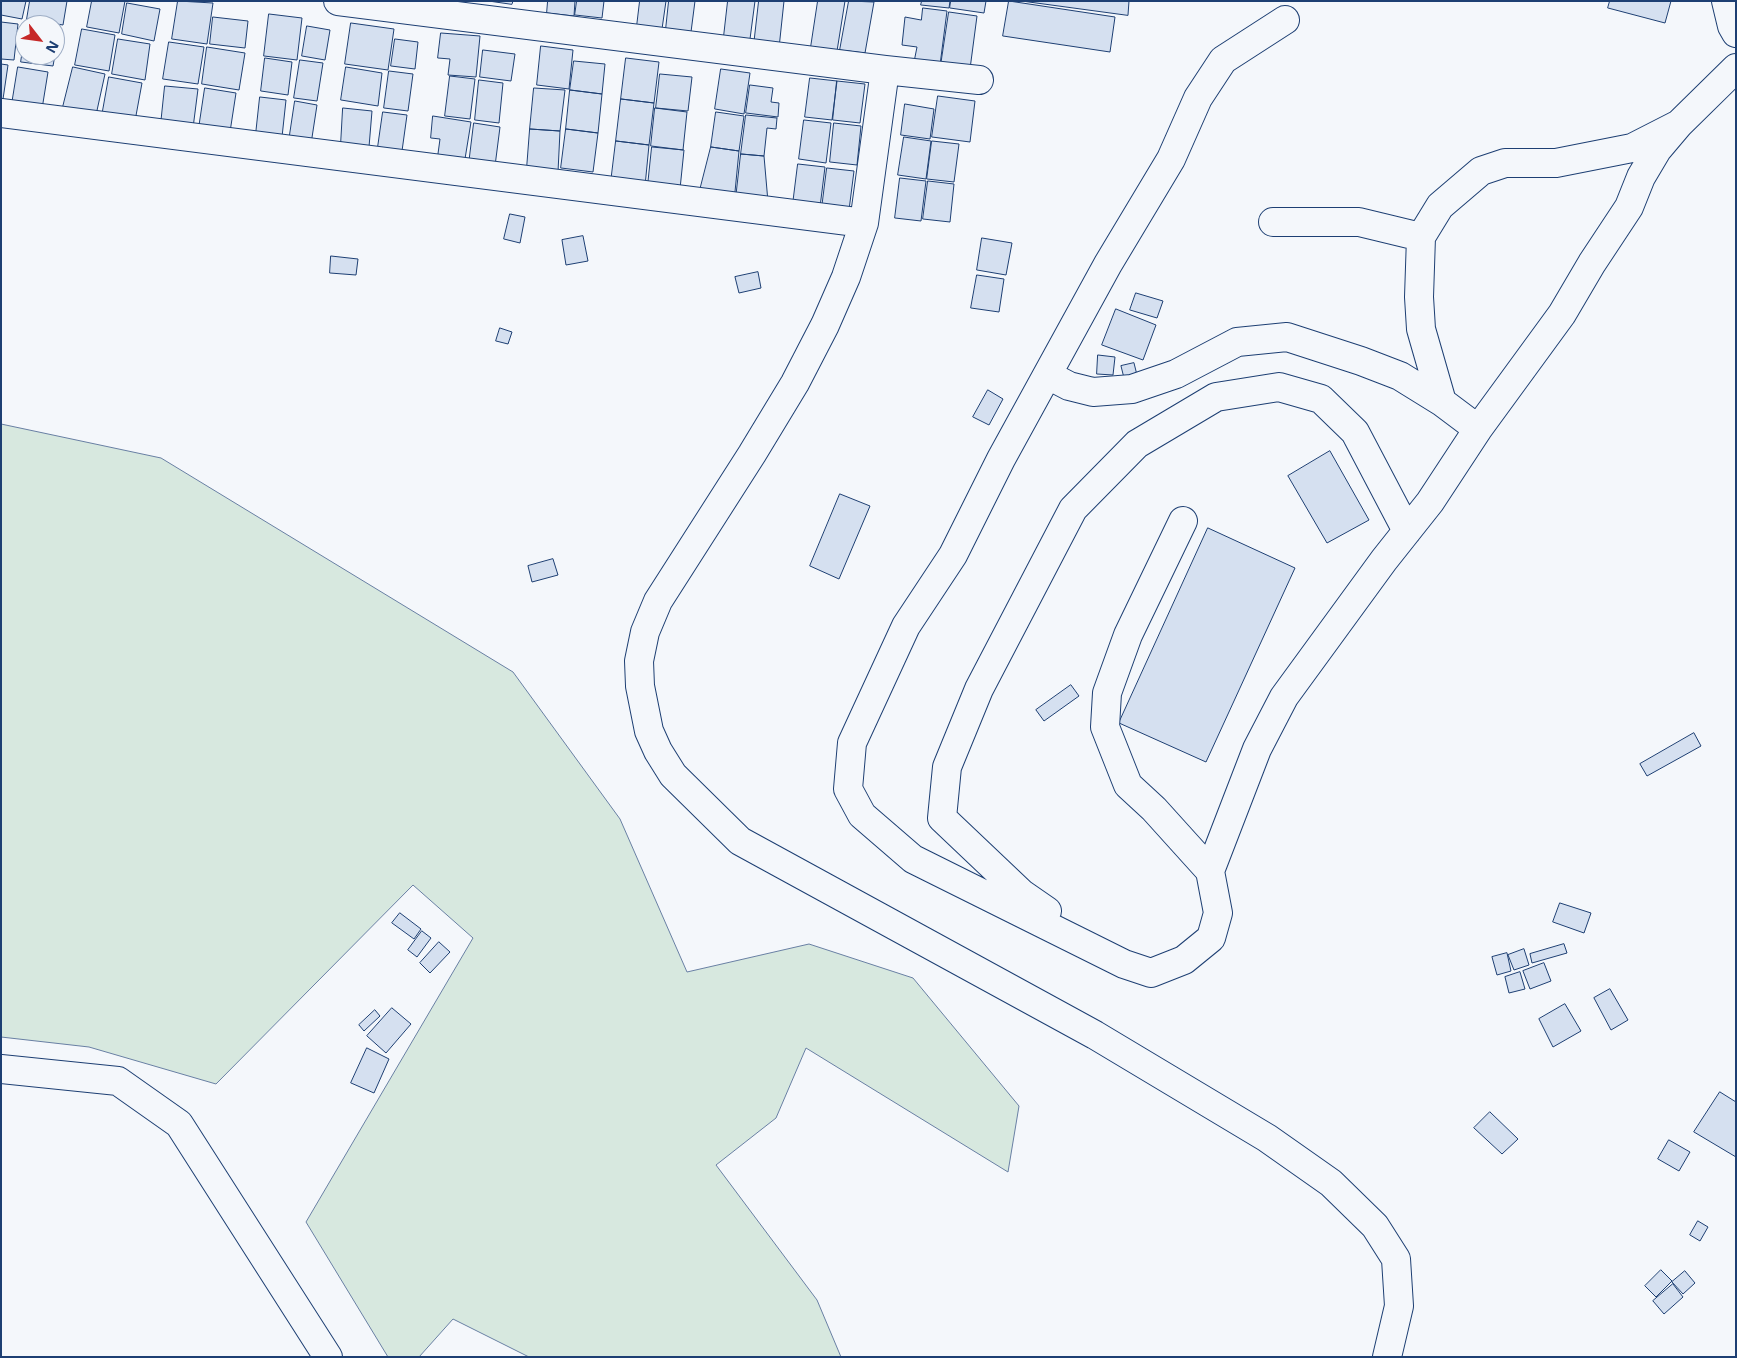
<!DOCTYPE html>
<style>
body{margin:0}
#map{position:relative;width:1737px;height:1358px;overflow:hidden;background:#f4f7fb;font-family:"Noto Sans",sans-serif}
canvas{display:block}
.frame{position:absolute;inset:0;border:2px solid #1d3f73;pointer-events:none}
.north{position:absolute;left:15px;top:15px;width:50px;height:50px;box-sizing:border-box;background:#f4f7fb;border:1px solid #9eadc5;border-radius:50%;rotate:120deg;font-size:14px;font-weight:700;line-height:20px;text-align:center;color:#1d3f73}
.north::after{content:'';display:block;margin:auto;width:18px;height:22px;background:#c62828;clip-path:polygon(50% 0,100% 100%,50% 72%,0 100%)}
</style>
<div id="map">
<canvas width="1737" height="1358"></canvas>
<div class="frame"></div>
<div class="north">N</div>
</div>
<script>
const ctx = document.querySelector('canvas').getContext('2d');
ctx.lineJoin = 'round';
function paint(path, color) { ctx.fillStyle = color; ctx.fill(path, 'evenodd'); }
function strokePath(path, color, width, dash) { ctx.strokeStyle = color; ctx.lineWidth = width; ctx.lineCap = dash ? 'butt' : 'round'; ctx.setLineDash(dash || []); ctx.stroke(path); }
const green = new Path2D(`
 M1,424L161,458L513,672L620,819L687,972L809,944L913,978L1019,1106L1008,1172L806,1048L776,1118L716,1165L817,1300L841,1357H529L453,1319L419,1357H388L306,1222L473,938L413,885L216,1084L89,1047L1,1037Z`);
paint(green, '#d7e8df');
strokePath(green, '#687fa3', 1);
const building = new Path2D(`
 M1,1H26L22,19L1,15Z
 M30,1H67L63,25L27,19Z
 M92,1H125L119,33L87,27Z
 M178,1L213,3L207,44L172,39Z
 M489,1H513L512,4Z
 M548,1H575L574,16L547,13Z
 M577,1H604L602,18L575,15Z
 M640,1H666L662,29L637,26Z
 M669,1H695L691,32L666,29Z
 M728,1H755L750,39L724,36Z
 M759,1H784L779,48L754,45Z
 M818,1H845L837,51L811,47Z
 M849,1L874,2L865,53L840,50Z
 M922,1H950L949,8L921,5Z
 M951,1H986L984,13L950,8Z
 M1009,1L1115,17L1110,52L1003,36Z
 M1022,1H1129L1128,15Z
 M1610,1H1671L1665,23L1608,8Z
 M127,3L160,9L154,41L122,34Z
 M923,8L947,11L940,65L914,62L917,47L902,45L905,17L921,20Z
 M949,12L977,16L970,69L941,65Z
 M269,14L302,18L297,60L264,56Z
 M213,17L248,21L245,48L210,44Z
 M1,22L18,24L14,60L1,59Z
 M351,23L394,29L388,70L345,64Z
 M307,26L330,30L325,60L302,56Z
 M55,29H58L55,54Z
 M82,29L115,35L109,71L75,65Z
 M25,33V55H55L53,66L21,62Z
 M441,33L480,36L476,77L448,75L450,59L438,58Z
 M118,39L150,44L145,80L112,74Z
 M395,39L418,42L415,69L391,66Z
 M169,42L204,47L198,84L163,79Z
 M541,46L573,50L569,89L537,85Z
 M207,47L245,53L239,90L202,84Z
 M483,50L515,54L511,81L480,77Z
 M265,58L292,62L288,95L261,91Z
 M626,58L659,62L654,103L621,99Z
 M300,60L323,63L317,101L294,98Z
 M574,61L605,64L602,94L570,90Z
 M1,64L8,65L2,106H1Z
 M18,67L48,72L42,109L12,104Z
 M73,67L105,74L96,115L63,107Z
 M346,67L382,73L378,106L341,100Z
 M721,69L750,73L744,114L715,109Z
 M389,71L413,74L408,111L384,108Z
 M660,74L692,77L688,111L656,108Z
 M450,76L475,79L470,119L445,116Z
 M109,77L142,83L135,121L102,116Z
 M810,78L837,81L832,120L805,117Z
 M479,80L503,83L499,123L475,120Z
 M837,81L865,84L860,123L833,120Z
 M750,85L773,88L771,102L779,103L778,117L746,113Z
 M165,86L198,89L193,128L161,124Z
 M205,88L236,93L230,132L199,128Z
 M534,88L565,90L560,131L530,129Z
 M570,90L602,94L598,133L566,129Z
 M938,96L975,101L970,142L932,137Z
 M260,97L286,100L282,137L256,134Z
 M621,99L654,103L649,145L616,141Z
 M295,101L317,105L311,144L289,141Z
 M905,104L934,109L930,139L901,135Z
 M343,108L372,111L369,147L341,144Z
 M655,108L687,112L683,150L651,146Z
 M383,112L407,115L402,151L378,147Z
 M716,112L744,116L739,151L711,147Z
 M746,115L777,118L776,129L767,128L764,156L741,154Z
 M433,116L471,122L464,165L437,161L440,139L431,138Z
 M804,120L831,123L826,163L799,159Z
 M474,123L500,127L495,166L469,164Z
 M834,123L861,126L857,165L830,162Z
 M530,129L560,131L558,172L527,168Z
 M566,129L598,133L593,172L561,168Z
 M904,137L931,141L926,179L898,175Z
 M616,141L649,145L645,186L611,182Z
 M932,141L959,144L954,182L927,179Z
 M652,147L684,150L680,189L648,185Z
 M711,147L739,151L734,202L698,198Z
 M741,154L764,156L768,202L736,198Z
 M798,164L825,167L820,207L793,204Z
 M827,168L854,171L849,210L822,208Z
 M900,178L926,181L921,221L895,218Z
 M928,181L954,184L950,222L923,219Z
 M510,214L525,217L520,243L504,239Z
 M583,236L588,261L566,265L562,240Z
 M982,238L1012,243L1006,275L977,270Z
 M331,256L358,259L356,275L330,273Z
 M758,272L761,288L739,293L735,277Z
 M977,275L1004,279L999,312L971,308Z
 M1136,293L1163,301L1157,318L1130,310Z
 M1116,309L1156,325L1143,360L1102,345Z
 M500,328L512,332L508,344L496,341Z
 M1098,355L1115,357L1113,375L1097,374Z
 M1134,363L1137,375L1124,378L1121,366Z
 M988,390L1003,399L989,425L973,417Z
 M1330,451L1369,520L1327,543L1288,476Z
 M840,494L870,506L839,579L810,566Z
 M1208,528L1295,568L1206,762L1119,723Z
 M553,559L558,575L532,582L528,566Z
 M1071,685L1079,696L1044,721L1036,710Z
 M1694,733L1701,746L1647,776L1640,764Z
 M1560,903L1591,913L1584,933L1553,922Z
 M400,913L421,929L414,939L392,923Z
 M422,931L431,938L417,957L408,950Z
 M439,942L450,952L430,973L420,963Z
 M1564,944L1567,953L1532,963L1530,954Z
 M1524,949L1529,965L1514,970L1508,955Z
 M1507,953L1511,971L1497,975L1492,957Z
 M1544,963L1551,981L1530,989L1523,971Z
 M1520,972L1525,989L1509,993L1505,977Z
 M1610,989L1628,1020L1611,1030L1594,998Z
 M1565,1004L1581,1031L1553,1047L1539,1019Z
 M392,1008L411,1024L386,1053L367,1036Z
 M375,1010L380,1016L364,1031L359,1025Z
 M367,1048L389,1059L374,1093L351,1083Z
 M1720,1092L1736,1102V1157L1694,1132Z
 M1490,1112L1518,1139L1502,1154L1474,1128Z
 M1669,1140L1690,1152L1679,1171L1658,1159Z
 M1698,1221L1708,1227L1700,1241L1690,1235Z
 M1661,1270L1672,1281L1656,1297L1645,1286Z
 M1685,1271L1695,1283L1683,1294L1672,1282Z
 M1673,1284L1683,1297L1664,1314L1653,1301Z`);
paint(building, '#d5e0f0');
strokePath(building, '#1d3f73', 1);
const minor = new Path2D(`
 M338,1L885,70L979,80
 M1726,1L1732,26L1736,33
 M885,70L864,223L846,277L825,325L795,383L752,454L658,601L645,632L639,661L640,686L649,731L658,751L673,775L740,841L1095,1035L1267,1138L1331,1183L1375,1226L1396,1259L1399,1306L1387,1357
 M1,113L864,223
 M1273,222H1359L1421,237
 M1048,375L1069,386L1093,392L1132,389L1176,374L1237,342L1287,337L1361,361L1400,376L1442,402
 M1478,429L1442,402L1421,329L1419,297L1421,237L1440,206L1481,171L1505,163H1556L1632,148L1679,124L1736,68
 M1183,521L1128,635L1107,693L1105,727L1128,785L1154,809L1210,871L1218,913L1211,938L1184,960L1151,973L1124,964L913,859L862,815L848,789L852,743L906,626L953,555L1001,459L1108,264L1171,159L1198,98L1223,60L1285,20
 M1210,871L1257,749L1284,697L1384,560L1430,502L1478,429L1562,314L1592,263L1629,207L1641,177L1657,150L1679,124
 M1047,911L1021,893L942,818L947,767L979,689L1073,509L1137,444L1216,397L1279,387L1321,399L1355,432L1407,531
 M1,1069L118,1081L179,1124L328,1357`);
strokePath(minor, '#1d3f73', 30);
strokePath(minor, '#f4f7fb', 28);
</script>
